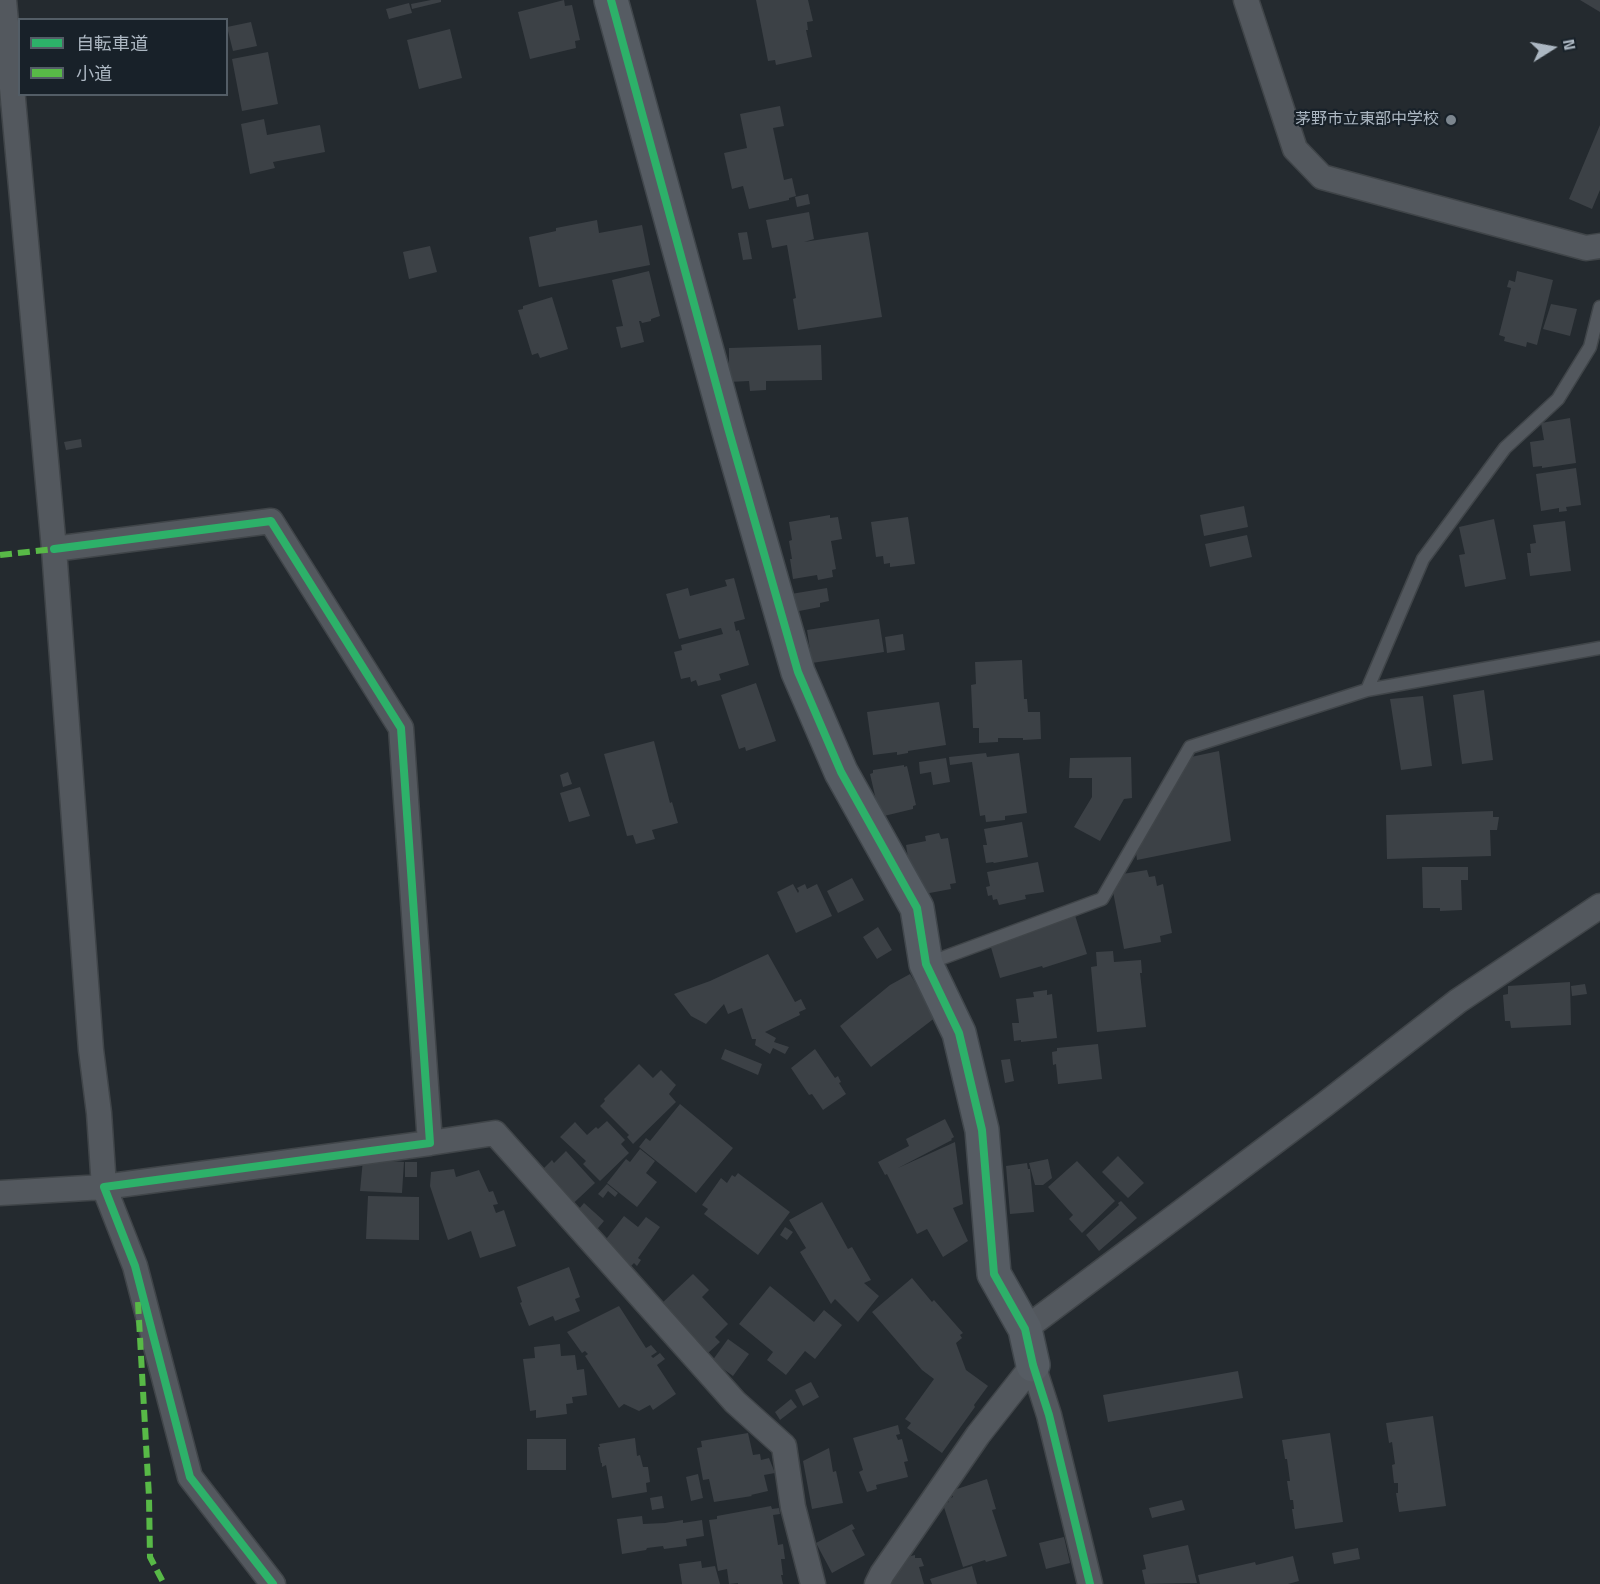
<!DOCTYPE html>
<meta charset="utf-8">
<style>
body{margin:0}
#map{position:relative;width:1600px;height:1584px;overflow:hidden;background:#242a2f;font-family:"Titillium Web","Noto Sans JP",sans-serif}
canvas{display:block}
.legend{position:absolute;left:18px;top:18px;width:210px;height:78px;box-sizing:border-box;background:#182129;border:2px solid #535d66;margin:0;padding:8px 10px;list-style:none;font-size:18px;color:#acb7c2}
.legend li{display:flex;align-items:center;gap:12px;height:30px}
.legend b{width:30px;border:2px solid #535d66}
.north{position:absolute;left:1522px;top:18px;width:60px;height:60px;-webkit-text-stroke:4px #182129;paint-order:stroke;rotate:79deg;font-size:16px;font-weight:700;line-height:24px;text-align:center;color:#acb7c2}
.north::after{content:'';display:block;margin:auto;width:21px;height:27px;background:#acb7c2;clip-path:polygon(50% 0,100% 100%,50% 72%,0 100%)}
</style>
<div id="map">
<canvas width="1600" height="1584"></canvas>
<ul class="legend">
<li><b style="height:8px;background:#2db169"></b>自転車道</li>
<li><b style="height:8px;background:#58b947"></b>小道</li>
</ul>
<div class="north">N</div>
</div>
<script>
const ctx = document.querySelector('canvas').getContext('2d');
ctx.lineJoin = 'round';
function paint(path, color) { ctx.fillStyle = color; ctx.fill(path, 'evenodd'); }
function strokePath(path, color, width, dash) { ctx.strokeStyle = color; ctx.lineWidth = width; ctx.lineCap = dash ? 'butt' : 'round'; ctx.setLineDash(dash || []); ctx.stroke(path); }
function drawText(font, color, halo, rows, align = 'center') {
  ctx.font = font + ' "Titillium Web","Noto Sans JP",sans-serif'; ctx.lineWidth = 4.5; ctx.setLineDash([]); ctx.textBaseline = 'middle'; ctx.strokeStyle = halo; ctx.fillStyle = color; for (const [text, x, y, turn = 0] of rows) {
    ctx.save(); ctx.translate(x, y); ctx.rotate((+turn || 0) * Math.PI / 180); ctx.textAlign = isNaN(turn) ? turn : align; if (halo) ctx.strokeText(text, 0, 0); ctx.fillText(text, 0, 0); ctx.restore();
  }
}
paint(new Path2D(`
 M431,0H441V2L412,9L411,4Z
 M564,0L565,6L572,5L580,40L575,41L576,48L530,59L518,12Z
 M756,0H808L813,21L807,22L808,30H806L812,57L776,65L775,60L768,61Z
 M1580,0H1600V12Z
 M409,3L412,13L389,19L386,9Z
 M251,22L257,46L233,51L227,27Z
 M450,29L462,78L419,89L407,40Z
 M268,52L278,104L242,111L232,59Z
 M780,106L784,126L773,128L784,180L792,178L796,196L789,198V200L749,209L743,186L732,189L724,153L747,148L740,114Z
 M264,119L267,135L320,125L325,152L273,162L275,168L250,174L241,124Z
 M1600,125V190L1592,209L1569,199Z
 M808,194L810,204L797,207L795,197Z
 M809,212L814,239L804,242L868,232L882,317L798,330L793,299L796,298L787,245L772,248L766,220Z
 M597,220L599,233L642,225L650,265L539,287L529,237L556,231V228Z
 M747,232L752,259L743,260L738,233Z
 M430,246L437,272L409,279L403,252Z
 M649,271L660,316L651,319V321L642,323L641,321H639L644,342L621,348L616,327L623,326L612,280Z
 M1517,271L1553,280L1537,345L1527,342L1526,347L1504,341L1505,337L1499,335L1511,288L1507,287L1509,280L1515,282Z
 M552,297L568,349L540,358L538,353L532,355L518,310L523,309V306Z
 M1551,304L1577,309L1570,336L1543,329Z
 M821,345L822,380L766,381V390L750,391L749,381L729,382V348Z
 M1570,418L1576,463L1542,468V466L1533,467L1530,442L1544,440L1541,423Z
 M81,439L82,447L66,450L64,442Z
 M1576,468L1581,505L1566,507L1567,511L1559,512V508L1541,511L1536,474Z
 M1244,506L1248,527L1204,536L1200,515Z
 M830,515V518L838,517L842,539L831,541L836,569L832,570L833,577L818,580L817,575L793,579L790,559H792L789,541L792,540L789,522Z
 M908,517L915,564L890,567V563L884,564L883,556L876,557L871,522Z
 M1494,519L1506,579L1465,587L1459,555L1465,554L1459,527Z
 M1565,521L1571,571L1530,576L1527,553H1531L1530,544L1536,543L1533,525Z
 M1247,535L1252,557L1210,567L1205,544Z
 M734,578L745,619L734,622L736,631L739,630L749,665L719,674L721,680L698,686L696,680L691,682L690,677L681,679L674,652L682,650L681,645L723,634L721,628L679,639L666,594L688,588L690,596L727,586L725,580Z
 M827,588L829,601L820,603V607L794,612L791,594Z
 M879,619L884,652L812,663L807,630Z
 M903,634L905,650L887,653L885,637Z
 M1022,660L1024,699H1027L1028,712H1040L1041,739L1023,740V738H998V742L979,743V728H973L971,685L976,684L975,662Z
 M756,683L776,741L746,751L745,747L739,749L721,695Z
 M1484,690L1493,760L1462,764L1453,695Z
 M1423,696L1432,766L1401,770L1390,699Z
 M939,702L946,745L908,751V753L897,755V752L873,755L867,712Z
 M654,741L670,803L672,802L678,823L652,830L655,839L636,844L633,835L627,836L604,754Z
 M1219,751L1231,841L1137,860L1135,845L1186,758Z
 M986,753L987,757L1019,753L1027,813L1005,816V820L986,822L985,815L980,816L972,762L950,765L949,757Z
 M1131,757L1132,798L1124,799L1100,841L1074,827L1092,797V778H1069L1070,758Z
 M946,758L950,782L933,785L931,772L920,774L919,762Z
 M904,765V767L907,766L916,805L913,806V809L884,816L883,812L879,813L870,774L873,773V770Z
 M568,772L572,784L563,787L560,775Z
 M580,787L590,816L569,822L560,793Z
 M1493,811V817H1499L1497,830H1490L1491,856L1387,859L1386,815Z
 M1022,822L1028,857L994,863L993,862L986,863L983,845H987L984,829Z
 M939,833L941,839L948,838L956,883L950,884L951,889L919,895L911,876L906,845L926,841L925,836Z
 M1038,862L1044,892L1025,895L1026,899L999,905L997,899L993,900L992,895L988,896L986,887L990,886L987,872Z
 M1422,867H1468V880H1461L1462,910L1440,911V908H1423Z
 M1147,870L1149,877L1155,876L1157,886L1163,884L1172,933L1160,936L1161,942L1124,949L1110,876Z
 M852,878L864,900L838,913L827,891Z
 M793,884L798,893L799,891L797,888L805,884L807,889L817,884L832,916L796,933L777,892Z
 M1074,912L1087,954L1043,968L1042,966L1000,978L990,944Z
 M878,927L892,950L877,959L863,937Z
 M1113,951L1114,962L1141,960L1142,973H1140L1146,1027L1097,1032L1091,967L1097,966L1096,952Z
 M768,954L795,1002L801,999L806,1009L799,1012L800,1015L765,1032L776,1038L774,1042L789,1047L785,1054L773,1048L770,1054L755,1045L756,1039H752L742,1008L728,1014L724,1004L706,1024L691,1016L674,994L710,981Z
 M910,974L936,1017L871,1067L840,1026L890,985Z
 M1570,982L1571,1025L1511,1028L1510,1021H1505L1503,995L1508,994V986Z
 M1585,984L1587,994L1572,996L1571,986Z
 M1047,990V995L1052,994L1057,1038L1021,1042V1040L1014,1041L1012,1023H1019L1016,999L1034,997L1033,992Z
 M1098,1044L1102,1079L1058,1084L1056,1064L1053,1065L1052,1052L1057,1051V1048Z
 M725,1049L762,1064L758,1075L721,1059Z
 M815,1049L835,1078L838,1076L841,1082L839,1083L846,1094L823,1110L812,1094L809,1095L791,1068Z
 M1010,1059L1014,1081L1005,1083L1001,1060Z
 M639,1064L653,1078L661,1070L676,1085L669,1094L676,1102L633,1144L627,1137L629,1135L600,1106L605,1101L604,1099Z
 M680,1104L733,1148L696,1193L639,1147L646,1138L650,1141Z
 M945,1119L954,1137L951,1139L952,1140L898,1168L955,1142L963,1204L953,1208L968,1241L943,1257L927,1229L917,1234L887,1174L885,1175L878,1162L909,1146L906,1139Z
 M607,1121L625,1140L621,1144L629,1153L600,1181L583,1164L586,1161L560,1137L575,1122L587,1135L596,1127L598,1129Z
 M640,1149L655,1161L646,1173L657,1182L637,1207L607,1183L626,1159L630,1162Z
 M566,1151L595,1183L564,1212L541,1171L552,1160L554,1163Z
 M1118,1156L1144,1183L1128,1198L1102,1172Z
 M363,1159L404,1162L402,1193L360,1191Z
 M1048,1159L1052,1178L1043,1185H1035L1029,1163Z
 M1077,1161L1115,1201L1082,1233L1069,1219L1073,1215L1048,1187Z
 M405,1162H417V1177H405Z
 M1027,1163L1028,1169H1030L1034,1212L1010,1214L1006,1166Z
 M454,1169L456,1177L479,1170L489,1192L493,1191L498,1204L493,1205L496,1213L504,1210L516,1246L480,1258L471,1231L448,1240L430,1186L431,1172Z
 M738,1173L790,1212L758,1255L704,1214L708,1209L702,1205L721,1178L727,1183L732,1175L735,1177Z
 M607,1184L618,1193L615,1197L608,1191L603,1198L598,1194Z
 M368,1196L419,1197V1240L366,1239Z
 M1121,1201L1137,1218L1099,1251L1086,1235L1119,1205L1118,1203Z
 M822,1202L848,1249L852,1247L871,1280L864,1283L879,1296L858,1322L835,1299L831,1304L800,1252L806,1248L789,1220Z
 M584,1203L604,1221L588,1240L567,1223Z
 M624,1216L638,1227L646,1217L660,1227L638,1258L641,1260L637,1266L634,1263L629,1268L600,1247Z
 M785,1227L793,1232L787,1240L780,1235Z
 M569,1267L580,1297L575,1299L580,1311L555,1321L553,1316L529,1326L520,1303L522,1302L517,1287Z
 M693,1274L709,1290L702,1297L728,1324L715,1337L720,1342L707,1354L661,1304Z
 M912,1278L932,1302L934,1300L963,1333L960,1335L962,1338L956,1343L966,1370L988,1386L974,1405L975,1407L942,1453L907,1428L911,1423L905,1419L934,1379L922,1370L872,1312Z
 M770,1286L814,1322L824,1310L842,1325L815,1359L805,1351L786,1375L767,1360L773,1352L739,1324Z
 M619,1306L646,1348L651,1345L657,1352L651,1356L653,1358L660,1353L665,1359L657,1365L676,1394L653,1410L650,1405L639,1411L624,1404L619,1408L585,1356L588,1354L585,1351L582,1353L567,1332Z
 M728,1339L749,1354L733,1376L712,1361Z
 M560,1344L561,1356L575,1355L577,1370L584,1369L587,1395L572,1397L573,1403L566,1404L567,1414L536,1418V1410L530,1411L523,1359L535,1358L534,1347Z
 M1238,1371L1243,1398L1108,1422L1103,1395Z
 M811,1382L819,1397L803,1406L795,1390Z
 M791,1399L797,1407L780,1420L775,1412Z
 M1433,1416L1446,1506L1399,1512L1396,1493H1398V1483H1394L1392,1465L1395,1464L1392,1442L1389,1443L1386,1423Z
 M898,1425L900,1434L896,1435L898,1440L902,1439L908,1461L904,1462L908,1477L876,1485L877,1489L867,1492L859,1472L863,1470L853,1438Z
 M748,1433L753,1455L760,1454L761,1460L769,1458L775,1473L764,1475L768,1491L751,1495L752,1496L714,1502L709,1479L703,1480L697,1448L702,1447L701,1441Z
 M1330,1433L1343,1522L1295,1529L1292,1509H1294L1293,1500H1290L1287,1481H1290L1287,1459H1285L1282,1440Z
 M635,1438L637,1456L640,1455L643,1467H648L650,1482L646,1483L647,1492L612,1498L606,1465L602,1467V1463H601L598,1447H600L599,1444Z
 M527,1439H566V1470H527Z
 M829,1448L833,1472L836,1471L843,1503L812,1509L803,1461Z
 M698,1474L703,1498L691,1501L686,1477Z
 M987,1479L996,1509L992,1510L1007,1556L986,1562L985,1560L963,1567L943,1504L949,1502L948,1499L953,1497L951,1491Z
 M662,1496L664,1508L652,1510L650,1498Z
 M1182,1500L1185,1510L1152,1518L1149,1508Z
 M771,1506L772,1509L779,1508L780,1514L773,1515L778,1545L783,1544L785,1559H781L783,1575H781L783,1584H738V1583L729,1584L727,1569L718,1571L709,1520L717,1519V1516Z
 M642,1516L643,1524L665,1523L683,1520V1523L702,1520L704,1536L686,1539L687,1546L664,1549L663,1546L647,1548L646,1550L622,1554L617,1519Z
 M852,1524L855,1529L852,1530L865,1555L832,1573L816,1543Z
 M1064,1537L1070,1563L1046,1569L1039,1543Z
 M1188,1545L1197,1583L1145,1584L1142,1570L1146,1569L1143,1555Z
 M1358,1548L1360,1559L1334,1564L1332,1553Z
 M915,1555V1558H921L924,1566L919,1567L924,1584H891L907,1557Z
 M1293,1556L1299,1581L1288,1584H1200L1198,1575L1255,1562L1256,1565Z
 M701,1561L702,1568L715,1566L720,1584H682L679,1564Z
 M972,1566L977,1584H932L930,1579Z`), '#3c4146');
const lane = new Path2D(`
 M1367,690L1600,648
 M926,964L1102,899L1190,747L1367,690L1423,559L1505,448L1558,399L1590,347L1600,307`);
const street = new Path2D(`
 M1246,0L1295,149L1322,177L1586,248L1600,246
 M54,549L271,521L401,728L430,1143L104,1187L135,1266L190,1477L273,1584
 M430,1143L495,1133L735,1402L784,1446L793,1507L813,1584
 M0,1193L104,1187L99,1113L91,1050L54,549L4,0
 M1025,1329L1324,1105L1458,1001L1600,906
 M1033,1365L1049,1415L1090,1584
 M877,1584L882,1574L978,1435L1033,1365`);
const secondary = new Path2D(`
 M611,0L728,428L798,672L841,772L917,908L926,964L959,1033L982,1130L994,1274L1025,1329L1033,1365`);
strokePath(lane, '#404549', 15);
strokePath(street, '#404549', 27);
strokePath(secondary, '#41474c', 36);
strokePath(lane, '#53585e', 12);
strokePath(street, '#53585e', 24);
strokePath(secondary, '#565c63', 33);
strokePath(new Path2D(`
 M0,555L54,549
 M138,1302L149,1497L150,1557L164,1584`), '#58b947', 6, [12, 6]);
strokePath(new Path2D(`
 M611,0L728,428L798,672L841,772L917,908L926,964L959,1033L982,1130L994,1274L1025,1329L1033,1365L1049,1415L1090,1584
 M54,549L271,521L401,728L430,1143L104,1187L135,1266L190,1477L273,1584`), '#2db169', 8);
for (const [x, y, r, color] of [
 [1451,120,6,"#7c868f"]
]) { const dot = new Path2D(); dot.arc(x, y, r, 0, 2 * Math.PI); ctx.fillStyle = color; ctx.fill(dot); strokePath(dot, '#182129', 2); }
drawText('16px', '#acb7c2', '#182129', [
 ["茅野市立東部中学校",1439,120]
], 'right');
</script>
